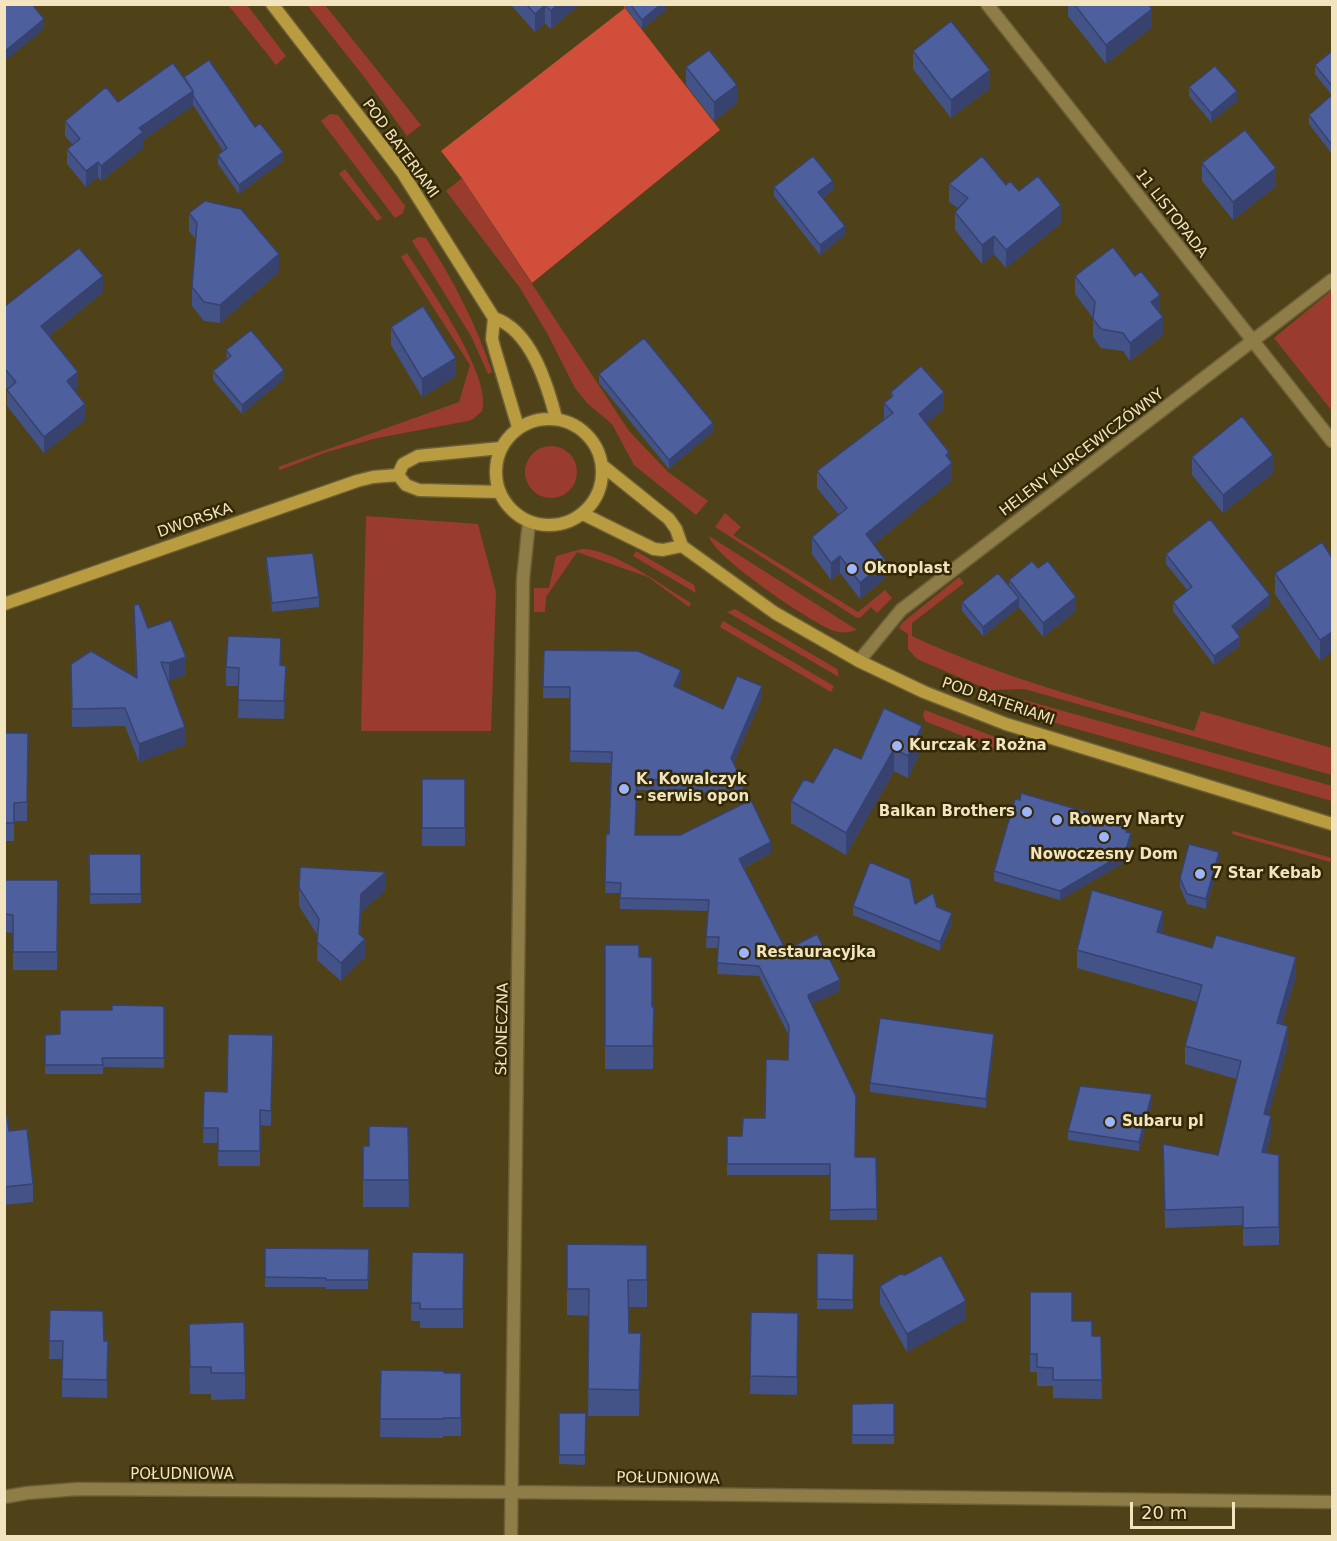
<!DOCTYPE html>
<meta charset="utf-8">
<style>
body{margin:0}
#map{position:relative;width:1337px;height:1541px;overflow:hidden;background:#4f4219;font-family:"DejaVu Sans",sans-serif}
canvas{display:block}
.frame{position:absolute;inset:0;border:6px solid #f1e4be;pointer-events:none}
.scale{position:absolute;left:1130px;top:1502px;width:105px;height:27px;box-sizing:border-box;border:3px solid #f1e4be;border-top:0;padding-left:8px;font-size:18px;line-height:21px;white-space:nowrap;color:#f1e4be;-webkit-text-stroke:4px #332907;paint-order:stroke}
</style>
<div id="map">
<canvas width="1337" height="1541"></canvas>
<div class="frame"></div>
<div class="scale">20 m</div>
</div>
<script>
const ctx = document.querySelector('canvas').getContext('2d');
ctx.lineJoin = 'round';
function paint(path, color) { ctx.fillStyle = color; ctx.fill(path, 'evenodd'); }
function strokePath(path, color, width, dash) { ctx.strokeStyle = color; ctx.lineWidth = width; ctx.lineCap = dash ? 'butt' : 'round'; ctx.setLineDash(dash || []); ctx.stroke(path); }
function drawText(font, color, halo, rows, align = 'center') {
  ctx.font = font + ' "DejaVu Sans",sans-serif'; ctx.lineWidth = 5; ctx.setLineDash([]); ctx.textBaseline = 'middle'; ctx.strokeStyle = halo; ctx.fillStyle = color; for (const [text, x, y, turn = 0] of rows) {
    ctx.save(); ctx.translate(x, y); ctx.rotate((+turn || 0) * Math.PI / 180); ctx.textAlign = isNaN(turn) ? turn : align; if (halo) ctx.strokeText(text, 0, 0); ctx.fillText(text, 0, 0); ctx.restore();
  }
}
paint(new Path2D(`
 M228,5H247L286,56L276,65Z
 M307,5H325L421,125L407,136L365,78Z
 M330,114L338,115L405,206L403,213L395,218L321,121Z
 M345,169L382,218L377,221L339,174Z
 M462,178L629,431L668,472L708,501L696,515L634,465L612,424L587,403L575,388L547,333L520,288L446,191Z
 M418,237L426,238C454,281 476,324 492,372L488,374L471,336L412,241Z
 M407,253C427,284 493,376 482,411L473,419L468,421L377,438L327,452L280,470L278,467L459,402L470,365L401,257Z
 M1332,290V411L1274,338Z
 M525 472a26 26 0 1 1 52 0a26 26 0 1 1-52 0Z
 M725,513L741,527L733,535L858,612L885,590L892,598L877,613L871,607L861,617L857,618L715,527Z
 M366,516L478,524L496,592L491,731H361Z
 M709,536L857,630C849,633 842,633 834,631C812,623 712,556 709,536Z
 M582,549C612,548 664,587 691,603L689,607L648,577L577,552L546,597L545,612H534V588H549L556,556Z
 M636,551L694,585L696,593L633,556Z
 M959,577L964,583L912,623V636C1002,678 1099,703 1194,731L1201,711L1332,748V775L1024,689L989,690L917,659L908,649V634L899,628L902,623Z
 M735,609L837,669L839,677L727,612Z
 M723,621L834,686L831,692L720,627Z
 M993,700H1024L1332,786V801L1045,720L992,703Z
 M925,710L1003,740L1004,747L1002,752L925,721L923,714Z
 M1233,831L1332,858L1330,862L1232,834Z`), '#993c2d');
paint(new Path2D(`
 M623,5H628L625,8L720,130L532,283L462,178L441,151L625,8Z`), '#d14e3a');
const street = new Path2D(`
 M987,4L1332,441
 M859,661L901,610L1332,280
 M4,1497L27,1493L78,1489L511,1492L1332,1502
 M511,1536L523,579L529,522`);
const secondary = new Path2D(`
 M272,4L402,172L494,318L492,339L495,350L518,427
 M494,318C531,330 547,384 556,418
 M496 472a53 53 0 1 1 106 0a53 53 0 1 1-106 0Z
 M603,466L669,519L676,529L682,546L775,613L859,661L924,692L1006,724L1332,824
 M398,475L403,464L418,456L501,448
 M398,475L406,485L419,490L500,492
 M583,514L654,549L663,550L682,546
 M4,604L357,481L373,477L398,475`);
strokePath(street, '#6c5f37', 15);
strokePath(secondary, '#6c5f37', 15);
strokePath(street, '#8f7d47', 12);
strokePath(secondary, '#b99c40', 12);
paint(new Path2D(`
 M510,4H580L551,29L545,23L535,32Z
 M625,4H666V10L642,29L625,7Z
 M1068,4H1148L1152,27L1106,64L1068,16Z
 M913,51L990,88L951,118L913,69Z
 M1332,51V154L1309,124V115L1332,95L1315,74V65Z
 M686,67L737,103L714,121L686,85Z
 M184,77L255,127L283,161L239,194L218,164V155L223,151L193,105L143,140V148L101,181L98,177L86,187L67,164V149L73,145L65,136V121Z
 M1189,87L1237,101L1211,122L1189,96Z
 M1202,163L1276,186L1233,220L1202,181Z
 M949,184L1006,185L1019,191L1061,223L1006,268L994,254L982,264L955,230V212L958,208L949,202Z
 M774,187L833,190L823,198L845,235L820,255L774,196Z
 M189,213L279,272L220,323L204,321L192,306V287L196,240L189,231Z
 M1075,276L1160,313L1163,335L1130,361L1123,351L1101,348L1093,337V318L1075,294Z
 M103,292L49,336L78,388L75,390L85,420L44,453L7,406V390L8,389L4,385V307Z
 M391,327L456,376L422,397L391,345Z
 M226,350L284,379L242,414L213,380V371L227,359Z
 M599,374L713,432L669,469L599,383Z
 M891,392L944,409L927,423L949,459L952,480L874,544L886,577L860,599L840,573L831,580L812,554V537L839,515L817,488V471L884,420V403L891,397Z
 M1192,457L1273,473L1223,513L1192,475Z
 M1166,554L1270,604L1236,632L1240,646L1214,665L1173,611V602L1188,591L1166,564Z
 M266,557L319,597V607L272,612L266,566Z
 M1332,558L1320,661L1275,594V573Z
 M1038,568L1076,611L1043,637L1019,607L983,636L962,611V602L1009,586V580Z
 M134,605L148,628L186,675L168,681L185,745L139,762L125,726L72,727L71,682L136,678Z
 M544,650L681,681L678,688L723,709L762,697L733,764L743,783V794L637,790L635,835L771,853L744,868L786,950L840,991L811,1004L855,1157H876L877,1220H830V1175H727V1136H742L765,1118L788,1060L789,1036L759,976L717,974L719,948H706L708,911L620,909V893H605L606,834H609L611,763L570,762V698H543Z
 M281,656V665L286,684L284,719L238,718L239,686H226V667Z
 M884,708L922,748L908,778L894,771L846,855L791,823V801L813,783L861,759Z
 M4,733H28L27,821H14V841H4Z
 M422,779H465V846H422Z
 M1128,832L1131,842L1125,862L1060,900L994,881V871Z
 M89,854H141V903L90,904Z
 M1219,861L1206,909L1187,904L1180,887V878Z
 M4,880H58L57,970H13V933L4,932Z
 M299,888L386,890L361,912L360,935L365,957L341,981L317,960L318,936L299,906Z
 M915,904L937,907L952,923L940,951L853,915V906Z
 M1163,929L1162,933L1296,976L1282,1024L1288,1044L1268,1116L1271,1134L1266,1153L1279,1155V1245L1243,1246V1225L1165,1228L1163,1144L1218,1155L1236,1079L1185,1064V1046L1197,1002L1077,968V950Z
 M605,945L639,957L652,1007L654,1006L653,1069H605Z
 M164,1006V1068L103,1067V1074H45V1035L60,1034L112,1010Z
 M273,1035L271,1126L260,1125V1166H218V1143H203L204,1091L227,1092Z
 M994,1043L986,1108L870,1092V1083Z
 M1152,1103L1139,1151L1068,1140V1131Z
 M4,1117L9,1131L33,1184V1202L4,1205Z
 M408,1127L409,1207H363V1146H369Z
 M567,1244L647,1245V1307H628L629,1333L641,1360L639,1416H588L589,1316L567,1315Z
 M265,1248L369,1249L368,1289H326V1287H265Z
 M412,1252L464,1253L463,1328H420V1321H411Z
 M817,1253L854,1254L853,1309H817Z
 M880,1286L966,1319L907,1352L880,1304Z
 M1030,1292L1092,1336H1101L1102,1399L1053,1398V1386H1037V1372H1030Z
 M50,1310L104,1341H108L107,1398L62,1397V1359H49Z
 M751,1312L798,1313L797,1395L750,1394Z
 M189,1324L245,1373V1399L211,1400V1394H190Z
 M381,1370L461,1373V1436H443V1438L380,1437Z
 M894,1403V1444H852V1404Z
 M559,1413H586L585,1465L559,1464Z`), '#435287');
paint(new Path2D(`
 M558,4H580L551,29V11Z
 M661,4H666V10L642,29V20Z
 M545,5V23L535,32V14Z
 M1152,9V27L1106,64V45Z
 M44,19V29L4,62V52Z
 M990,70V88L951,118V100Z
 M737,85V103L714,121V102Z
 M193,91V106L143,140V148L101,181V166L139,128Z
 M1237,91V101L1211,122V113Z
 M283,152V161L239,194V185Z
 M98,162V177L86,187V171Z
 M1276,168V186L1233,220V202Z
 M833,181V190L818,201V192Z
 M1061,205V223L1006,268V250Z
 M845,226V235L820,255V245Z
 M994,236V254L982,264V245Z
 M279,254V272L220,323V305Z
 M103,276V292L41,342V326Z
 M1160,295V314L1151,302Z
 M1163,317V335L1130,361V343Z
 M456,358V376L422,397V379Z
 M284,370V379L242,414V405Z
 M78,372V388L67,397V381Z
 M944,392V409L919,430V414Z
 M85,404V420L44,453V437Z
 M713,423V432L669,469V460Z
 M949,452V466L952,463V480L866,551V534Z
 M1273,455V473L1223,513V495Z
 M840,556V573L831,580V563Z
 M886,561V577L860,599V583Z
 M1270,595V604L1232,636V626Z
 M1076,597V611L1043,637V623Z
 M1019,598V607L983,636V627Z
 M1332,632V652L1320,661V640Z
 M1240,637V646L1214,665V656Z
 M186,657V675L169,681V663Z
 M286,666V684L284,719V701Z
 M681,670V681L674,697V686Z
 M762,686V697L731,769V758Z
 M922,726V748L908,778V756Z
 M185,727V745L139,762V744Z
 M894,749V771L846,855V833Z
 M1131,833V842L1125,862L1060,900V891Z
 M771,842V853L739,870V859Z
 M1219,852V861L1206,909V899Z
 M386,872V890L361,912L359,945L365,939V957L341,981V963L359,934L361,894Z
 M1163,911V929L1157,950V932Z
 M952,913V923L940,951V942Z
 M1296,957V976L1277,1041V1023Z
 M840,980V991L808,1006V995Z
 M1288,1026V1044L1264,1133V1114Z
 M994,1034V1043L986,1108V1099Z
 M1152,1094V1103L1139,1151V1142Z
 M1271,1116V1134L1262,1171V1152Z
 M966,1301V1319L907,1352V1334Z
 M641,1333V1360L639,1416V1390Z`), '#37426e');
const building = new Path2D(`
 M4,4H32L44,19L4,52Z
 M526,4H558L551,11L545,5L535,14Z
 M630,4H661L642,20Z
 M1074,4H1148L1152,9L1106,45Z
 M951,21L990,70L951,100L913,51Z
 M709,50L737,85L714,102L686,67Z
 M1332,51V86L1315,65Z
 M209,60L255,127L260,123L283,152L239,185L218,155L227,148L193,96V91L184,77Z
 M173,63L193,91L139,128L143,132L101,166L98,162L86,171L67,149L80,139L65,121L106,87L118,102Z
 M1215,66L1237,91L1211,113L1189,87Z
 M1332,95V145L1309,115Z
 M1245,130L1276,168L1233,202L1202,163Z
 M813,156L833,181L818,192L845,226L820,245L774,187Z
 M982,156L1006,185L1010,181L1019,191L1038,176L1061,205L1006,250L994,236L982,245L955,212L968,198L949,184Z
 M205,201L241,209L279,254L220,305L204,302L192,287L197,223L189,213Z
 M1113,247L1135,276L1141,271L1160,295L1151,302L1163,317L1130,343L1123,333L1101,329L1093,319L1095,302L1075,276Z
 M79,248L103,276L41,326L78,372L67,381L85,404L44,437L7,390L16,382L4,368V307Z
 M423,306L456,358L422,379L391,327Z
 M251,330L284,370L242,405L213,371L231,356L226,350Z
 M644,338L713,423L669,460L599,374Z
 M921,366L944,392L919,414L949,452L946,455L952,463L866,534L886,561L860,583L840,556L831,563L812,537L847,508L817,471L893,413L884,403L893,396L891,392Z
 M1242,416L1273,455L1223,495L1192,457Z
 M1210,519L1270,595L1232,626L1240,637L1214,656L1173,602L1192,587L1166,554Z
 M1322,542L1332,558V632L1320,640L1275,573Z
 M313,553L319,597L272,603L266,557Z
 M1032,561L1038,568L1048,561L1076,597L1043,623L1009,580Z
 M998,573L1019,598L983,627L962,602Z
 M139,604L148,628L171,620L186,657L169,663L161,662L185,727L139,744L125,708L72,709L71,664L91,651L137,678L134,605Z
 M228,636L281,638L280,665L286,666L284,701L238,700L239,668L226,667Z
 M544,650L638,651L681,670L674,686L723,709L737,676L762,686L731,758L743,783L637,779L635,835H680L751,800L771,842L739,859L786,950L817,934L840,980L808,995L809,999L856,1096L855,1157H876L877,1209L830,1210V1164H727V1136H742L743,1118H765L766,1059L788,1060L789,1026L759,966L717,963L719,937H706L709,900L620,898L621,883L605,882L606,834H609L612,752L570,751V687H543Z
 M884,708L922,726L908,756L894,749L846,833L791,801L804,779L813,783L834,747L861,759Z
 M4,733H28L27,802L14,803V823H4Z
 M422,779H465V828H422Z
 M1021,793L1128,824L1126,832L1131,833L1125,853L1060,891L994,871L1015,799L1020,800Z
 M1189,844L1219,852L1206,899L1187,894L1180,878Z
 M89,854H141V894H90Z
 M870,862L910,879L915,904L933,893L937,907L952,913L940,942L853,906Z
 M300,867L386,872L361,894L359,934L365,939L341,963L317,942L319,919L299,888Z
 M4,880H58L57,952H13V915L4,914Z
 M1092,890L1163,911L1157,932L1212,948L1216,935L1296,957L1277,1023L1288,1026L1264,1114L1271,1116L1262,1152L1279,1155V1227L1243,1228V1207L1165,1210L1163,1144L1218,1155L1241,1061L1185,1046L1202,985L1077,950Z
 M605,945H639V957H652V1007L654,1006L653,1046H605Z
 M112,1005L164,1006V1058H102L103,1065H45V1035L60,1034V1010H112Z
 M880,1018L994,1034L986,1099L870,1083Z
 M228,1034L273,1035L271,1111L260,1110V1151H218V1128H203L204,1091L227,1092Z
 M1080,1086L1152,1094L1139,1142L1068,1131Z
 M7,1116L9,1131L27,1129L33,1184L4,1187V1117Z
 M369,1126L408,1127L409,1180H363V1146H369Z
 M567,1244L647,1245V1280H628L629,1333H641L639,1390L588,1389L589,1289H567Z
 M265,1248L369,1249L368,1280H326V1278L265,1277Z
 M412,1252L464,1253L463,1309H420V1303H411Z
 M817,1253L854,1254L853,1300L817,1299Z
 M941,1255L966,1301L907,1334L880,1286L900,1274L905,1275Z
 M1030,1292H1072V1321H1092V1336H1101L1102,1380H1053V1368L1037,1367V1354H1030Z
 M50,1310L103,1311L104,1341H108L107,1380L62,1379L63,1341H49Z
 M751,1312L798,1313L797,1377L750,1376Z
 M244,1322L245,1373H211V1367H190L189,1324Z
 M381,1370L444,1371V1373H461V1418H443V1419H380Z
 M894,1403V1435H852V1404Z
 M559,1413H586L585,1455H559Z`);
paint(building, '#4e5f9d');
strokePath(building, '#37426e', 1.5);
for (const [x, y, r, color] of [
 [852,569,6,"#9eb4fd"],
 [897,746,6,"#9eb4fd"],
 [624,789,6,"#9eb4fd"],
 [1027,812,6,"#9eb4fd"],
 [1057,820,6,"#9eb4fd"],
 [1104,837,6,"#9eb4fd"],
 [1200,874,6,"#9eb4fd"],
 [744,953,6,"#9eb4fd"],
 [1110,1122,6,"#9eb4fd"]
]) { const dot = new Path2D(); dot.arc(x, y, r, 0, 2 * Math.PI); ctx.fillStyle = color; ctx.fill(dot); strokePath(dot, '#332907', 2); }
drawText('15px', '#f1e4be', '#332907', [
 ["POD BATERIAMI",400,149,54],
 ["11 LISTOPADA",1171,214,52],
 ["HELENY KURCEWICZÓWNY",1082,453,-37],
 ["DWORSKA",195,521,-19],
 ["POD BATERIAMI",998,702,19],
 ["SŁONECZNA",503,1029,-89],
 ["POŁUDNIOWA",182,1475],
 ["POŁUDNIOWA",668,1479,1]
]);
drawText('bold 15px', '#f1e4be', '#332907', [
 ["Oknoplast",864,569],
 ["Kurczak z Rożna",909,746],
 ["K. Kowalczyk",636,780],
 ["- serwis opon",636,797],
 ["Balkan Brothers",1015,812,"right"],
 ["Rowery Narty",1069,820],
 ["Nowoczesny Dom",1104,855,"center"],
 ["7 Star Kebab",1212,874],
 ["Restauracyjka",756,953],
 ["Subaru pl",1122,1122]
], 'left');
</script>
